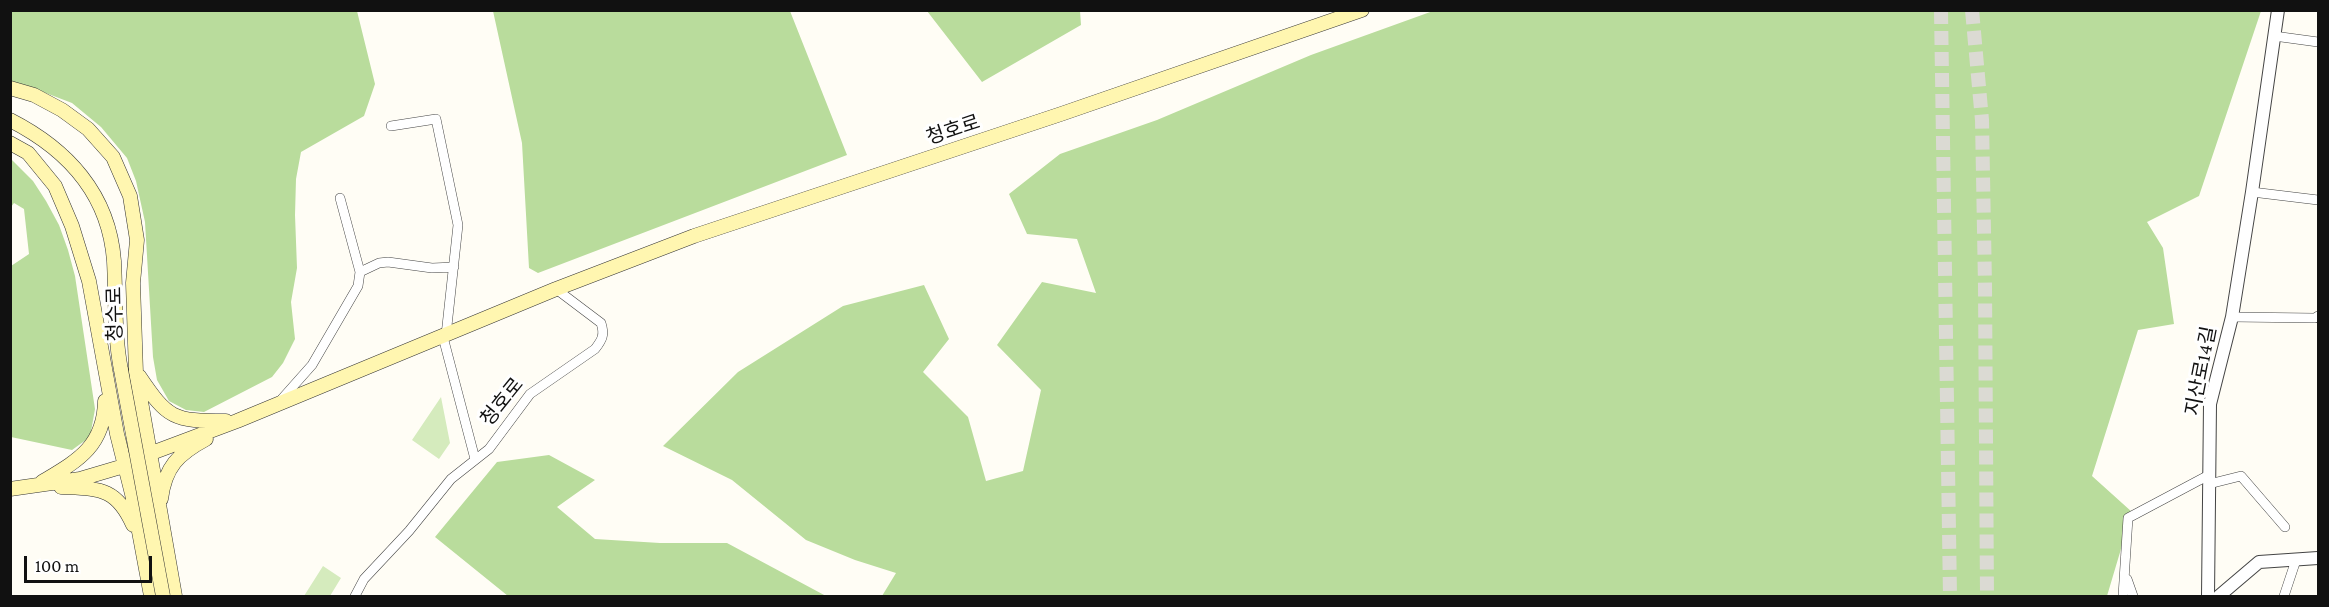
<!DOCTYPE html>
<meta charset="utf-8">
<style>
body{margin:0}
#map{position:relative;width:2329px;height:607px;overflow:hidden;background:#fffdf5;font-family:"Crimson Pro",serif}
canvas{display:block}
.frame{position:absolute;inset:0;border:12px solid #111;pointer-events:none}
.scale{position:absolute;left:24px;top:556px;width:128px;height:27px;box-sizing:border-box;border:3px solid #111;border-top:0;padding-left:8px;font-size:18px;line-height:21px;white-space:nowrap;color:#111;-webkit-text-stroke:4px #fff;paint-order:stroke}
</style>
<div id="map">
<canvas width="2329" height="607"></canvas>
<div class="frame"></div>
<div class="scale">100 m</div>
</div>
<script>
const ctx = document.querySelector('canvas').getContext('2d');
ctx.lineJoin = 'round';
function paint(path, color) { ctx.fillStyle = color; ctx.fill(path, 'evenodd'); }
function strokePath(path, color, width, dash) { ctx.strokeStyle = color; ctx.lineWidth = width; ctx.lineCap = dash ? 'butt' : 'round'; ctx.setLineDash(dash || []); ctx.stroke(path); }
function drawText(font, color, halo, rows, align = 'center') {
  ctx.font = font + ' "Crimson Pro","Noto Sans KR",serif'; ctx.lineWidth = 6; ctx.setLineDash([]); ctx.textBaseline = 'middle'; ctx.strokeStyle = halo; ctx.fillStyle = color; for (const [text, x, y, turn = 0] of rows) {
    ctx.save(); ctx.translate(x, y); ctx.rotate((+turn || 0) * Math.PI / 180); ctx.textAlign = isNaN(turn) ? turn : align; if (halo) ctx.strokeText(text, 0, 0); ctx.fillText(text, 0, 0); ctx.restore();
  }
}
paint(new Path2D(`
 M441,397L450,443L439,459L412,440Z
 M323,566L341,578L330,596H304Z`), '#d5ebbd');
paint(new Path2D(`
 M11,11H357L375,84L364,116L301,152L296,179L295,215L297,268L291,302L295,339L283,363L272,377L204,412L186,410L169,401L157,380L153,357L145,222L136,181L127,158L101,127L72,103L30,87L11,83Z
 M493,11H790L847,155L538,273L529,268L522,143Z
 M927,11H1080L1081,25L982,82Z
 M1433,11H2261L2199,196L2147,222L2163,248L2174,324L2138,330L2092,476L2132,512L2107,596H882L896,573L855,560L806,540L732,480L663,446L738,372L843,306L924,285L949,339L923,372L968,417L986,481L1023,471L1041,390L997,345L1042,282L1096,293L1077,239L1027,234L1009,194L1060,154L1157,120L1311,55Z
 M11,159L33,181L46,201L59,225L68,250L75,276L95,409L90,437L72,450L11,437V266L29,254L24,209L14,203L11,207Z
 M549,455L595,480L557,507L595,539L660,543H727L826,596H508L435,537L497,462Z`), '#b9dc9c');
strokePath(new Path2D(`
 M1941,10L1950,596
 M1972,10L1982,120L1985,285L1987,596`), '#dbdad3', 14, [14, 7]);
const minor = new Path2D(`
 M2274,36L2318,42
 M391,126L436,119L458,225L446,335
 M2252,192L2318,200
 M360,272L379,263L388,262L432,268L454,267
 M2232,317L2315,318L2318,316
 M443,337L475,459
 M280,401L312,365L358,286L360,272L340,198
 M2209,484L2241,476L2285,527
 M2127,579L2133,596
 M355,596L364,579L409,531L451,479L489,449L530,394L595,349C602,340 605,335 601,323L556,289
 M2123,596L2128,518L2209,475
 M2284,596L2296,560`);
const tertiary = new Path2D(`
 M2208,596L2210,404L2232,317L2252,192L2278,10
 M2219,596L2259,562L2318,558`);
const secondary = new Path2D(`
 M10,88L34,95L62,110L88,129L113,157L130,196L137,240L133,283L136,373L175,596
 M10,120C67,149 109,194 114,261C116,298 114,334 121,370
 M10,143L28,153L55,186L72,226L89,281L117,434L132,494L151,596
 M139,376C168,419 173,421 226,421
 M42,482C77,461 104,447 105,401
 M61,487C99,489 116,487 133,525
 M10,489L80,479L124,466L149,454L237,421L556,289L694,236L1061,114L1362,10
 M161,499C165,467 178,454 206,439`);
strokePath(minor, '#444', 10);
strokePath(tertiary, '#444', 14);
strokePath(secondary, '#333', 15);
strokePath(minor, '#fff', 9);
strokePath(tertiary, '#fff', 12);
strokePath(secondary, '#fff6b0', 14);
const secondaryBridge = new Path2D(`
 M121,370L163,596`);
strokePath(secondaryBridge, '#333', 15, []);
strokePath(secondaryBridge, '#fff6b0', 14);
drawText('20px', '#111', '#fff', [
 ["청호로",953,130,-18],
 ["청수로",115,314,-91],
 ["지산로14길",2201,371,-79],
 ["청호로",502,402,-51]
]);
</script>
